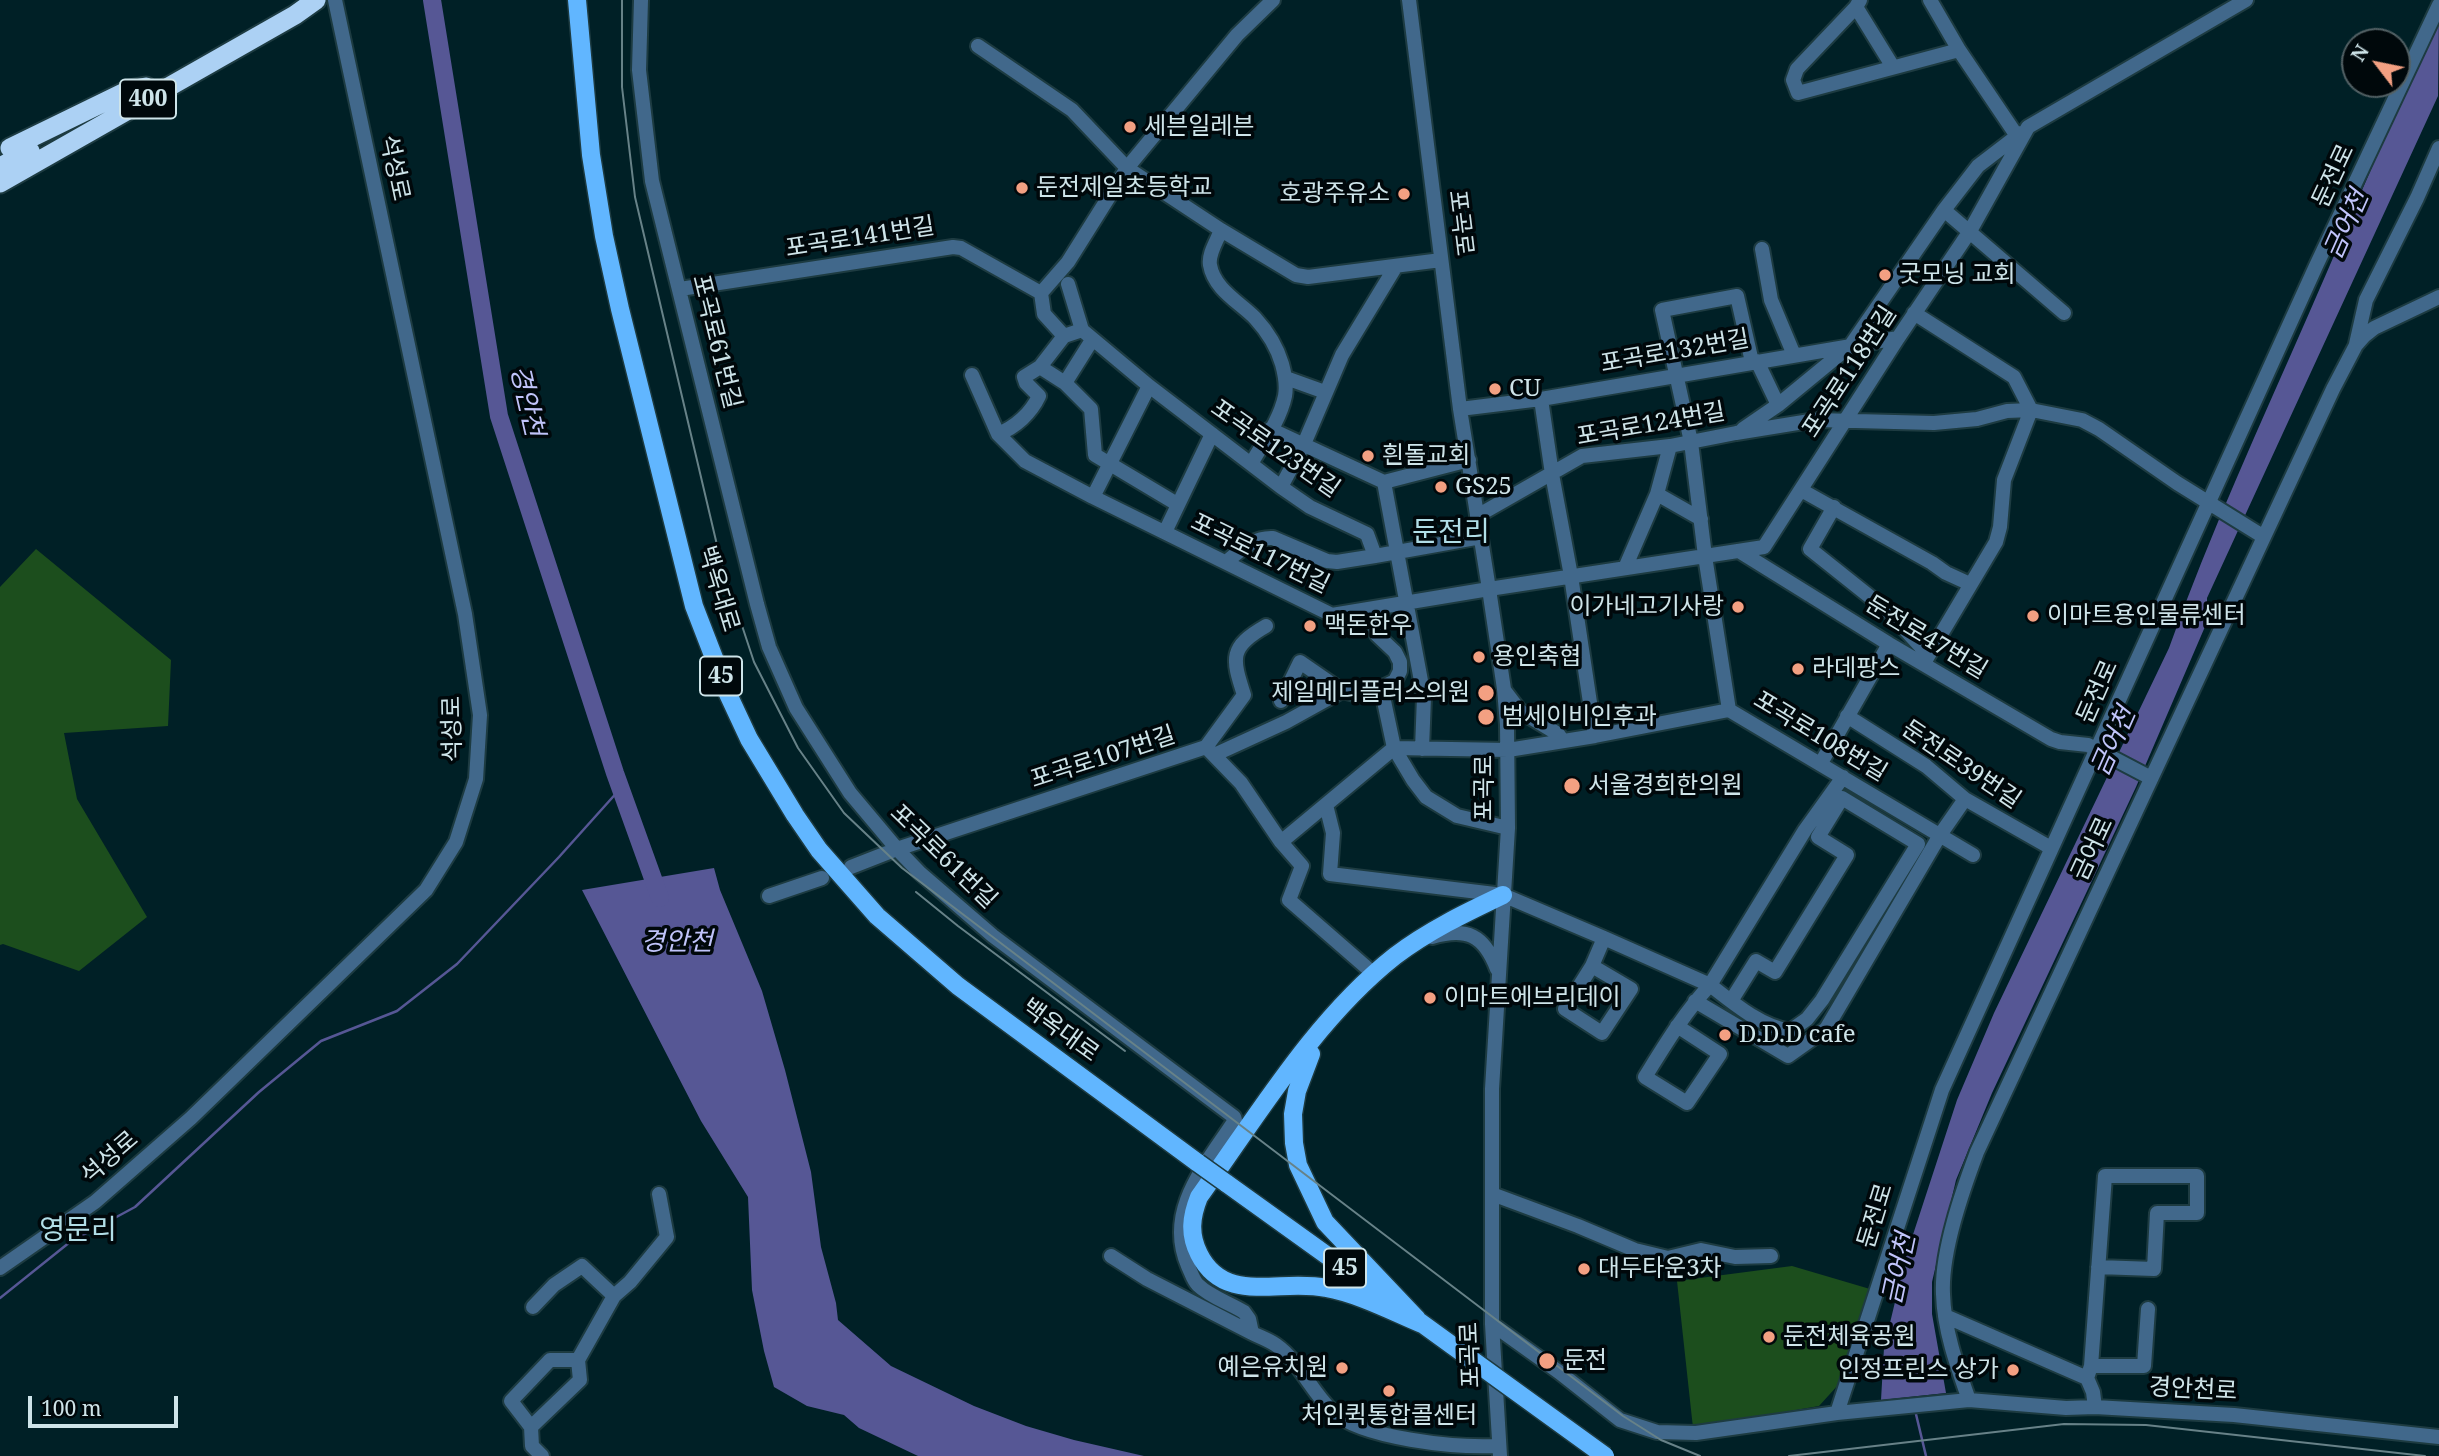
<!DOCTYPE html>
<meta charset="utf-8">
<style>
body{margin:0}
#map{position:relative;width:2439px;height:1456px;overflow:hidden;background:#002026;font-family:"Noto Serif",serif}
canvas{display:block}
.north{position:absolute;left:2341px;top:28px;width:70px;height:70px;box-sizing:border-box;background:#00080b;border:2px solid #526064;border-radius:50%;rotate:302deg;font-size:19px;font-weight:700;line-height:28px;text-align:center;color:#cee4e9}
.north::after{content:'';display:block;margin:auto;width:24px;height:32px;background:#f3a082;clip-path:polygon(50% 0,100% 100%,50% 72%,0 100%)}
.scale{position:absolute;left:28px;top:1396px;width:150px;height:32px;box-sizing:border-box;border:4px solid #cee4e9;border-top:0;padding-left:9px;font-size:21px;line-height:24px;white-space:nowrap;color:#cee4e9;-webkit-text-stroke:5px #00080b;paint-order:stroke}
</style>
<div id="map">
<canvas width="2439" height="1456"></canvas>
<div class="north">N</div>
<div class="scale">100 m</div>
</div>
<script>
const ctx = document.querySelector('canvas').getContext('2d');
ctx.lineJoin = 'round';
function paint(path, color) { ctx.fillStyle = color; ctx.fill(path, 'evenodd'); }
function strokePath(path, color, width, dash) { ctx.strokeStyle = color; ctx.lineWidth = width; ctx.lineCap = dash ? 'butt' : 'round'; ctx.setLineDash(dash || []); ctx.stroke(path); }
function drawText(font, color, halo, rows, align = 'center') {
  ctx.font = font + ' "Noto Serif","Noto Sans KR",serif'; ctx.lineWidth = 7; ctx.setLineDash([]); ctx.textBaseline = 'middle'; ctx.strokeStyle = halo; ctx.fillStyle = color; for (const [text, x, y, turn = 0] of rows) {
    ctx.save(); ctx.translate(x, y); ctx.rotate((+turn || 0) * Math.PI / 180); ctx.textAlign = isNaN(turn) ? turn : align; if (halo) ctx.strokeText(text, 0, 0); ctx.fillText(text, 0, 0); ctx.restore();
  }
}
paint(new Path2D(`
 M36,549L171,660L168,726L64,733L77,799L147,917L79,971L3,944L0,945V587Z
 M1792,1266L1870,1289L1839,1384L1819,1406L1693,1428L1677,1281Z`), '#1c4e1d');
paint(new Path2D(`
 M2439,15L2438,96L2207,598V622L2136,787L1992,1093L1956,1180L1932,1282V1314L1946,1393L1881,1400L1884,1348L1906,1256L1957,1100L1994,1013L2169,648C2210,533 2261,423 2310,311C2353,213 2394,113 2439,15Z
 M714,868L720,890L762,991L785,1070L811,1172L821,1247L836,1303L838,1320L891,1366L974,1406L1026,1426L1074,1440L1144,1456H918L859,1428L844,1415L807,1406L774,1387L764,1351L752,1290L748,1197L701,1121L582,890Z`), '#565795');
strokePath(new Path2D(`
 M0,1298L70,1242L135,1207L259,1092L321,1041L397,1011L457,964L559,857L620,789
 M1915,1410L1926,1456`), '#565795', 2.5);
strokePath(new Path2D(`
 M432,0L499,416L615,773L660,898`), '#565795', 18);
const minor = new Path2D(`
 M641,0L639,70L652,181L757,604L769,647L796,708L850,793L897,849L920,873L993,936L1234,1117L1235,1120C1206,1165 1164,1210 1188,1266C1191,1272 1193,1280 1198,1285C1210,1297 1230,1303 1244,1312L1249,1319L1252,1333C1260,1337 1269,1340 1276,1345C1299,1361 1311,1391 1332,1411C1362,1439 1457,1448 1498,1446
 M1409,0L1460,409L1489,589L1504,689L1507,725L1508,828L1492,1089V1324L1500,1456
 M1860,0L1856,7L1797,69L1793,80L1798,93L1959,50
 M1930,0L1959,50L2017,136
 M1856,7L1893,67
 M978,46L1072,110L1127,168L1237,35L1273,0
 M1944,210L2064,313
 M1221,230C1217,241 1208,254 1210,265C1214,289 1239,302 1255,318C1267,331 1277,347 1282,364C1285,375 1287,385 1285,396C1280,420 1263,443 1251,464
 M1762,249L1771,300L1794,355
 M1068,284L1082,330
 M680,289L953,247L961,248L1041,293L1068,262L1127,168L1221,230L1296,275L1308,277L1441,260
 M1041,293L1044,314L1064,336
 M1914,313L2014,377L2031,410L2082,420L2099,429L2177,483L2264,537
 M2356,344L2366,300L2417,198L2439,148
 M1757,361L1778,405
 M1040,367L1065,383L1091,409L1095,455L1177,504
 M972,375L998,434L1025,461L1093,497L1332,615L1489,589L1764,547L1898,338L1970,231L2028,127L2246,0
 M1286,378L1325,392
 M1065,383L1092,340
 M1541,399L1552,474L1571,576L1595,736
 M1460,409L1541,399L1898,338
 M1270,429L1384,482L1469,460
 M1743,429L1778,405L1851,345L1944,210L1978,166L2021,133
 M998,434C1016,427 1031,413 1039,396L1026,383L1024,377L1040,367L1064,336L1082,330L1149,386L1281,487L1310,507L1367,534L1375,556L1481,537
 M1384,482L1424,697L1422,749
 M1281,487L1304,444L1342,355L1396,266
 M1801,490L1932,563L1946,573L1970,584
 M1657,494L1701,519
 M1093,497L1149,386
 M1834,507L1810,549L1889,612L1922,648L1924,663
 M1477,516L1582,456L1670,446L1736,433L1816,420L1934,423L1977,419L2007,411L2031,410L2004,480L2000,527L1996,542L1924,663
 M1165,532L1212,434
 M1739,551L1889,644L2051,739L2060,742L2088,745L2151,778
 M1226,562C1241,550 1253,537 1273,538L1327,561L1337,562L1375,556
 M1625,568L1657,494L1670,446
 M1381,687L1394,748L1413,780L1426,797L1457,816L1508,828
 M1504,690L1520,711L1558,734L1563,741
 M1281,701L1300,662L1342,691L1359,695L1370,693L1395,681L1400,671V662L1395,652L1377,635L1371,610
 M1729,710L1705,556L1691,442L1662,310L1737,296L1752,362
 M1847,716L1926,766L1965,799L2051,848
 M1206,747L1244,695C1232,658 1229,647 1266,626
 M1214,755L1286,722L1342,691
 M1821,763L1889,644
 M1326,805L1333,833L1330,874L1503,895L1604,938L1710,985L1805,830L1843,777
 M1281,842L1302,866L1289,900L1374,974
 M851,867L897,849L1206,747L1241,783L1281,842L1394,748L1508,750L1595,736L1729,710L1973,855
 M769,896L822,878
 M1432,937C1467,927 1484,935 1497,969
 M1592,966L1631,989L1602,1033L1565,1009L1592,966L1604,938
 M1695,1001L1788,1056L1826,1029L1940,835L1965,799
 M1677,1026L1720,1054L1687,1103L1645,1077C1665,1045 1684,1013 1710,985C1733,1003 1760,1026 1790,1031L1807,1019L1822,1000L1918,844L1842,798L1818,837L1847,855L1775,972L1756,961L1731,1001
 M1492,1194L1578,1226L1635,1250L1668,1258L1701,1250L1735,1257L1771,1256
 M1111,1256L1147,1279L1252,1333
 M0,1268L95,1202L191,1118L426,890L456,842L476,779L480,715L465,614L335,0
 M533,1307L554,1285L582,1266L614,1296
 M1945,1316L2087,1378L2093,1392L2095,1407
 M1492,1324L1559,1372L1620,1420L1657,1432L1696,1433L1837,1413L1969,1400L2066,1408L2095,1407L2234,1415L2439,1437
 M578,1360L614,1296L630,1282L667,1237L659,1194
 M2091,1366H2144L2148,1309
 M2087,1378L2091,1366L2105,1176H2197V1213H2157L2154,1269L2098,1267
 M1969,1400C1957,1366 1944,1330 1943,1294C1941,1252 1962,1192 1977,1152L2333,389L2356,345L2364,336L2374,328L2439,297
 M1837,1413L1942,1090L2316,266L2439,5
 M531,1427L580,1380L578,1360H550L511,1401L531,1427L532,1446L542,1456`);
const major = new Path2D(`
 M577,0L591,155L604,236L620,309L694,606L728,694L749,739L795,815L819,850L877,916L958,986L1198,1163
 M1311,1054L1297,1091L1293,1114L1294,1143L1298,1165L1325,1222L1417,1319
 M1226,1183L1382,1295
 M1413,1317L1464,1354
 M1422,1324C1391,1311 1359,1294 1326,1288C1281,1278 1225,1306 1199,1254C1189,1234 1191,1217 1199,1197C1258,1115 1315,1019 1395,956C1428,931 1465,913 1503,895`);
const highway = new Path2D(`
 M10,148L129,90L146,87
 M0,167L30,151
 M0,183L295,15L316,0`);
strokePath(minor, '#1d3b41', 18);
strokePath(major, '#1d3b41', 21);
strokePath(highway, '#1d3b41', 23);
strokePath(minor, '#41688b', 14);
strokePath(major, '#61b6ff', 18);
strokePath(highway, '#acd1f4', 19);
strokePath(new Path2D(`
 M622,0V87L635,197L721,562L754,662L798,748L844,813L902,868L1623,1416L1661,1440L1700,1456
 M916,892L958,926L1125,1051
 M1789,1456L2064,1424L2146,1425L2425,1456`), '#678288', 2);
const majorBridge = new Path2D(`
 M1198,1163L1226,1183
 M1464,1354L1605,1456`);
strokePath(majorBridge, '#1d3b41', 21, []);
strokePath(majorBridge, '#61b6ff', 18);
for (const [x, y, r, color] of [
 [1130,127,7,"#f3a082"],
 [1022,188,7,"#f3a082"],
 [1404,194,7,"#f3a082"],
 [1885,275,7,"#f3a082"],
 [1495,389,7,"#f3a082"],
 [1368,456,7,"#f3a082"],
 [1441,487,7,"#f3a082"],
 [1738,607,7,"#f3a082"],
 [2033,616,7,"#f3a082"],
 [1310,626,7,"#f3a082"],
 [1479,657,7,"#f3a082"],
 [1798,669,7,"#f3a082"],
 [1486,693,9,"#f3a082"],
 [1486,717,9,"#f3a082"],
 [1572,786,9,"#f3a082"],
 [1430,998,7,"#f3a082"],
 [1725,1035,7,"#f3a082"],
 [1584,1269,7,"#f3a082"],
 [1769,1337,7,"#f3a082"],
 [1547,1361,9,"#f3a082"],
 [1342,1368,7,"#f3a082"],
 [2013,1370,7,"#f3a082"],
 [1389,1391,7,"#f3a082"]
]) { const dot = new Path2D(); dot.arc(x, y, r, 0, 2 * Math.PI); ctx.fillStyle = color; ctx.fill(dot); strokePath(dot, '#00080b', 2.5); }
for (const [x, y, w] of [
 [148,99,56],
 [721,676,42],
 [1345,1268,42]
]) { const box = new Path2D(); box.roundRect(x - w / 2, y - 19.5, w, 39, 5); ctx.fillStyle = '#00080b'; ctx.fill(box); strokePath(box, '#cee4e9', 2); }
drawText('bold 23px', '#cee4e9', null, [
 ["400",148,99],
 ["45",721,676],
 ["45",1345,1268]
]);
drawText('24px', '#cee4e9', '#00080b', [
 ["세븐일레븐",1144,127],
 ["둔전제일초등학교",1036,188],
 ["호광주유소",1390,194,"right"],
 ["굿모닝 교회",1899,275],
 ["CU",1509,389],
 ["흰돌교회",1382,456],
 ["GS25",1455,487],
 ["이가네고기사랑",1724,607,"right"],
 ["이마트용인물류센터",2047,616],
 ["맥돈한우",1324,626],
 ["용인축협",1493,657],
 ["라데팡스",1812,669],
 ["제일메디플러스의원",1470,693,"right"],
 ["범세이비인후과",1502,717],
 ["서울경희한의원",1588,786],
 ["이마트에브리데이",1444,998],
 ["D.D.D cafe",1739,1035],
 ["대두타운3차",1598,1269],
 ["둔전체육공원",1783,1337],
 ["둔전",1563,1361],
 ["예은유치원",1328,1368,"right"],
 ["인정프린스 상가",1999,1370,"right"],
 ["처인퀵통합콜센터",1389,1416,"center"]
], 'left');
drawText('24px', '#cee4e9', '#00080b', [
 ["석성로",394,168,78],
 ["둔전로",2334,176,-65],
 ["포곡로",1460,223,83],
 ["포곡로141번길",860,238,-9],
 ["포곡로61번길",716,342,76],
 ["포곡로132번길",1675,352,-10],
 ["포곡로118번길",1850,372,-57],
 ["포곡로124번길",1651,425,-10],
 ["포곡로123번길",1275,449,35],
 ["포곡로117번길",1260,554,26],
 ["백옥대로",718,589,73],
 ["둔전로47번길",1926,638,31],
 ["둔전로",2098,692,-66],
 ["석성로",453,729,-91],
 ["포곡로108번길",1820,737,31],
 ["포곡로107번길",1103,758,-18],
 ["둔전로39번길",1961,765,34],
 ["포곡로",1485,788,-90],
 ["금어로",2093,849,-65],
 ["포곡로61번길",943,857,44],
 ["백옥대로",1060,1031,36],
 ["석성로",110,1158,-41],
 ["둔전로",1876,1216,-73],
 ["포곡로",1471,1355,-92],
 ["경안천로",2193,1390,3]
]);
drawText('italic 26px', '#c0c4fa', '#00080b', [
 ["금어천",2347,225,-66],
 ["경안천",526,401,77],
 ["금어천",2114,742,-66],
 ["경안천",677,943],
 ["금어천",1900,1269,-78]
]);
drawText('28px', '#b1dee7', '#00080b', [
 ["둔전리",1451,533],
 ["영문리",78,1231]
]);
</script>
